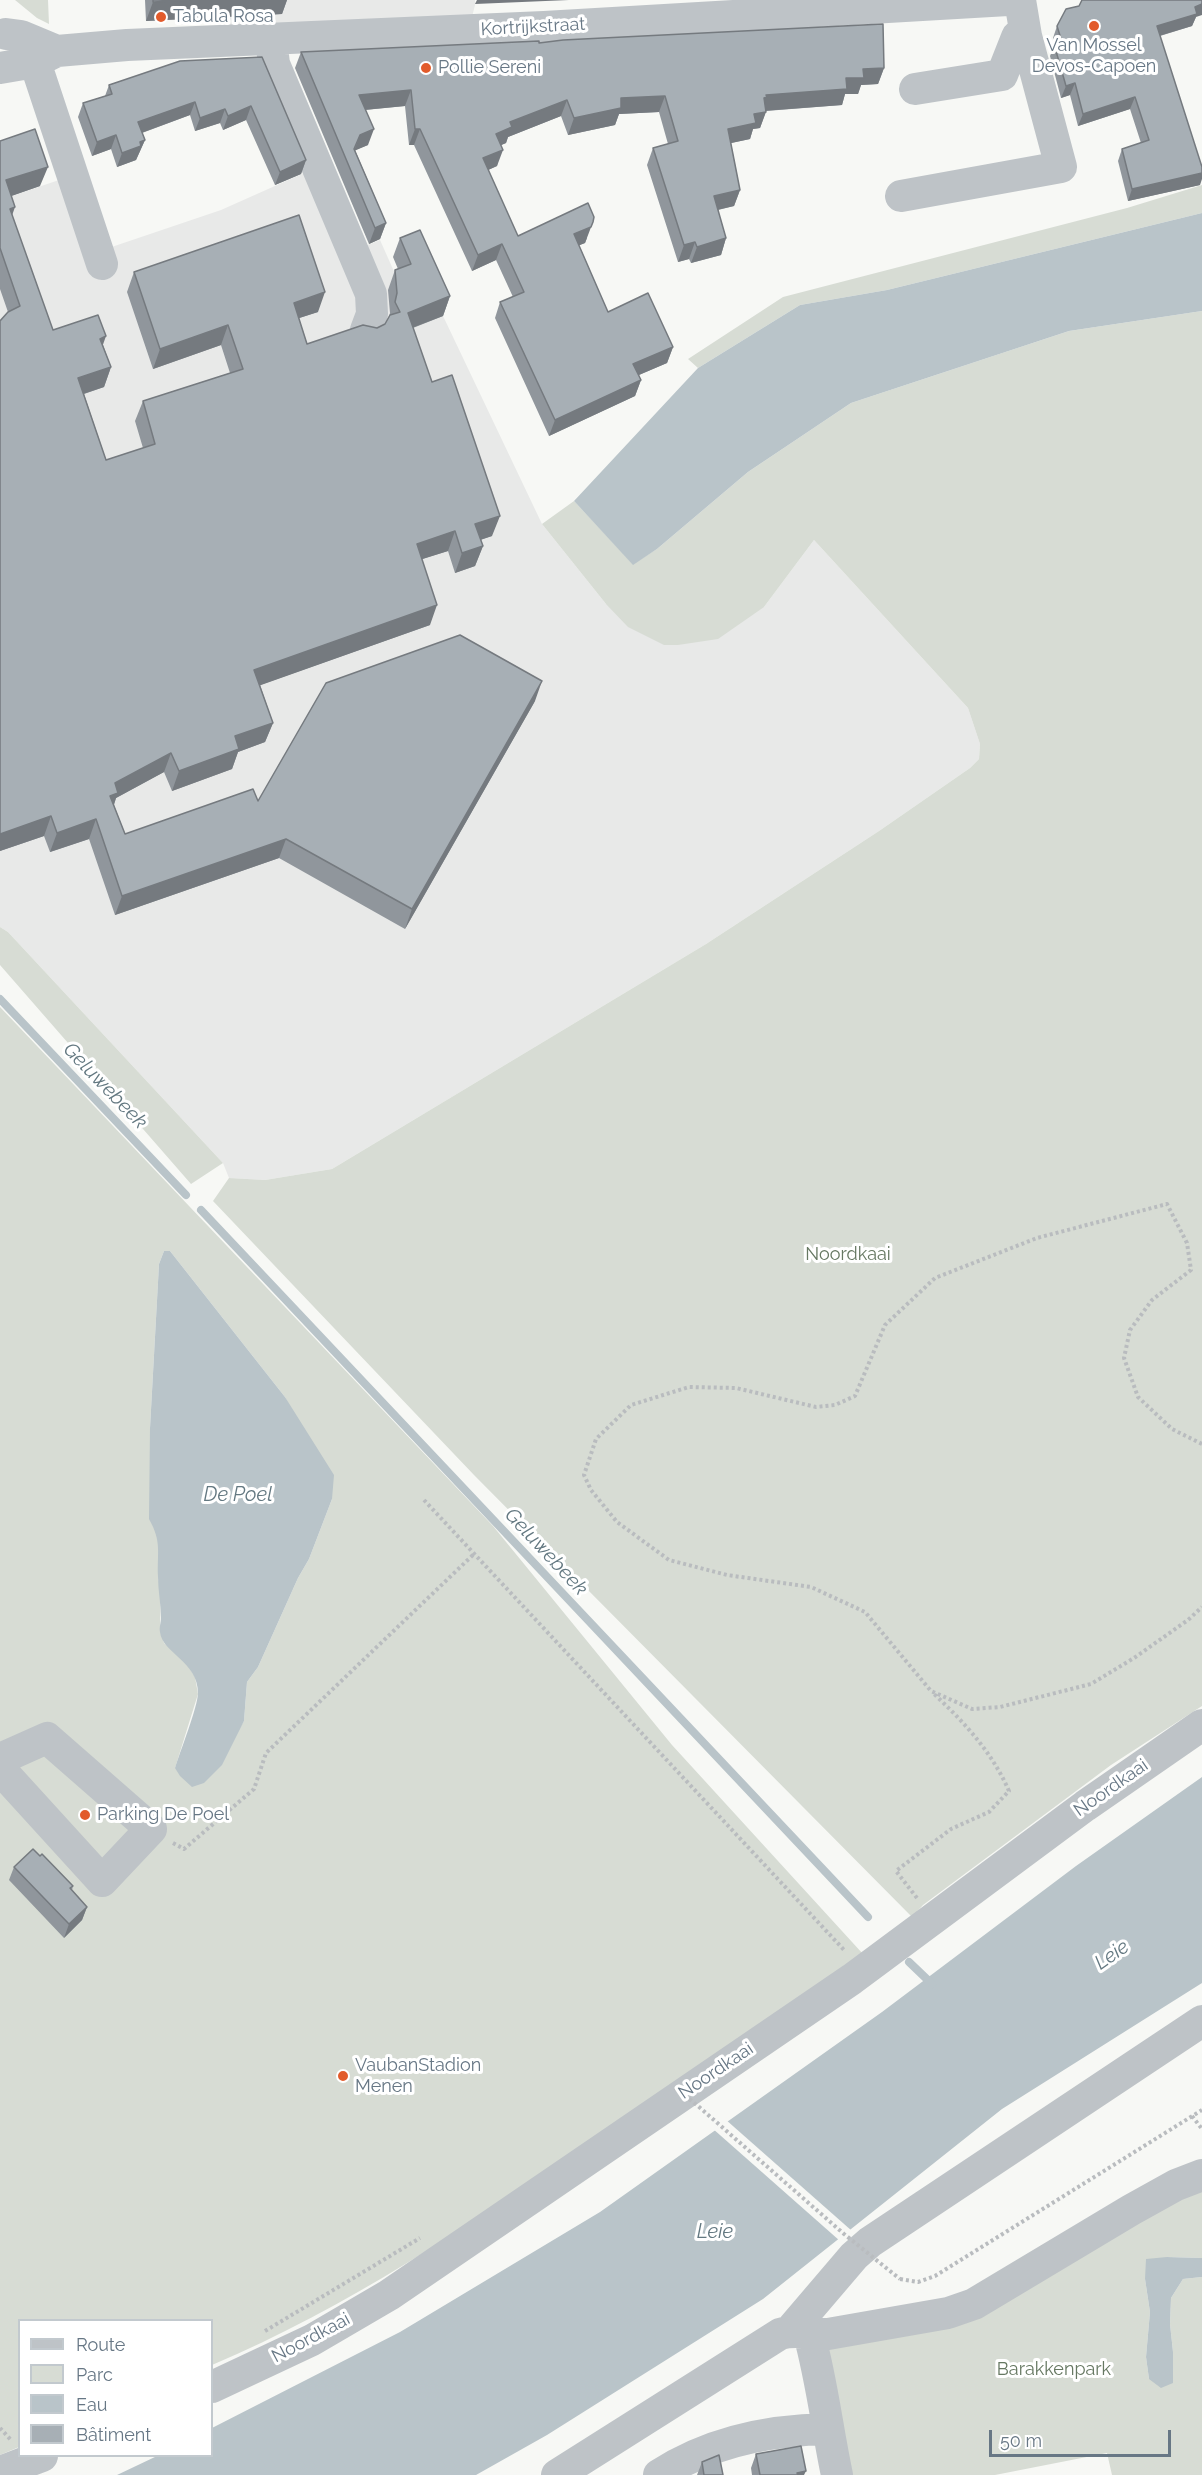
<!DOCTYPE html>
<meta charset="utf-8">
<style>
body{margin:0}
#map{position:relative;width:1202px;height:2475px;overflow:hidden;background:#f7f8f5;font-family:Raleway,sans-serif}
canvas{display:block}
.legend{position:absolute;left:18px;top:2319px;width:195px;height:138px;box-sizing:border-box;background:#fff;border:2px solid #c2c9ce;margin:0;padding:8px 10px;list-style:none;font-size:18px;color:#677785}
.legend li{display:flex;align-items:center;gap:12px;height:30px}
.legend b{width:30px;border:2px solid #c2c9ce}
.scale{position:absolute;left:989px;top:2430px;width:182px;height:27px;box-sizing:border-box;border:3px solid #677785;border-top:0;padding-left:8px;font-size:18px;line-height:21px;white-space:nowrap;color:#677785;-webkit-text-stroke:4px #fff;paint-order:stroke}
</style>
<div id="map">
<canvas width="1202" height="2475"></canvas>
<ul class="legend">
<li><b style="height:8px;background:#bec3c7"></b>Route</li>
<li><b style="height:16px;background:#d7dcd4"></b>Parc</li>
<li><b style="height:16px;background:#b9c4c9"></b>Eau</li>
<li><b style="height:16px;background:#a7afb5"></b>Bâtiment</li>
</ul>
<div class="scale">50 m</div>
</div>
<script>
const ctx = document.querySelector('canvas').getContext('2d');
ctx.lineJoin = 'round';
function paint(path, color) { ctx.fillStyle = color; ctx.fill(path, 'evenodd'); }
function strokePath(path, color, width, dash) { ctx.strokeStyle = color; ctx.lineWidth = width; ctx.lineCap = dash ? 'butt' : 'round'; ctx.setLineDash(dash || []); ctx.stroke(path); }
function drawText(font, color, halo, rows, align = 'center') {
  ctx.font = font + ' Raleway,sans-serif'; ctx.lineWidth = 6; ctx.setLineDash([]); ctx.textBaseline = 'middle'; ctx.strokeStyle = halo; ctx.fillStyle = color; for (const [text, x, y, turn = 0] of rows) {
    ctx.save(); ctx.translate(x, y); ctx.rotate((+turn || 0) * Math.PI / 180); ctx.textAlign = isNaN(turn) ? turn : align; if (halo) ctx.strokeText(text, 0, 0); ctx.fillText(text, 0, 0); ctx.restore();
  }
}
paint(new Path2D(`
 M218,0H475V5L471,21L219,30Z
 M322,165L360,248L380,240L400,285L424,276L542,524L606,604L764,607L814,540L968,708L980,744L979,759L970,768L879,831L706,944L332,1169L265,1180L229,1178L223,1163L8,932L0,927V200L62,179L88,255L221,210Z`), '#e8e9e8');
paint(new Path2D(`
 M15,0H48L49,24L37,18Z
 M1202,185V213L887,290L800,305L698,368L688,359L783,297L1127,208Z
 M1202,311V1706L1111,1765L923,1905L912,1917L474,1475L213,1201L229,1178L265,1180L332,1169L706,944L879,831L970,768L979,759L980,744L968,708L814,540L764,607L718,639L678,645H664L628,627L606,604L542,524L574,501L633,564L657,549L748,472L851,403L1069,331Z
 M0,927L8,932L223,1163L191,1184L0,965Z
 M0,1007L493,1526L672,1745L863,1954C772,2017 681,2079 590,2142C470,2225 347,2308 212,2365V2320H20L19,2447L0,2455ZM164,1251H170L285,1397L332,1499L309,1559L298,1578L258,1667L247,1682L244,1721L233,1739L175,1768L198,1694L195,1677L186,1662L164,1643L160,1628L161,1590L158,1578L160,1547L156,1532L150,1428L159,1264Z
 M1202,2182V2258L1167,2257L1145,2279L1150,2312L1146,2357L1149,2379L1173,2352L1170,2324L1171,2298L1183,2279L1202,2277V2475H1112L1107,2453L995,2475H852L824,2343L944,2321Z`), '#d7dcd4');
paint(new Path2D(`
 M1202,213V311L1069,331L851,403L748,472L657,549L633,565L574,501L698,368L800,305L887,290Z
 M164,1251H170L285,1397L334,1475L332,1499L309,1559L298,1578L258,1667L247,1682L244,1721L222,1765L204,1783L192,1787L180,1776L175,1768C180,1752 198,1706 198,1693C198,1661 162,1653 160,1632C159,1627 161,1623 161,1618C161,1604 158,1591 158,1577C157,1552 162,1542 149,1519L150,1428L159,1264Z
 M1202,1777V1983L1002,2109L763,2299L547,2435L476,2475H117L157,2456H212V2428L400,2332L600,2212L882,2012L1076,1866Z
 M1167,2257L1202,2258V2277L1183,2279L1171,2298L1170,2324L1173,2352V2383L1161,2388L1149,2379L1146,2357L1150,2312L1145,2279L1146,2259Z`), '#b9c4c9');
paint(new Path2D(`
 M725,2119L852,2231L840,2241L712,2128Z`), '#f7f8f5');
strokePath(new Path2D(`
 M0,999L186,1195
 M201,1210L868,1917
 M909,1962L932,1984`), '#b9c4c9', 8);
strokePath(new Path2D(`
 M1202,1444L1172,1429L1138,1397L1124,1358L1130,1330L1152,1300L1191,1270L1187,1243L1167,1204L1037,1238L935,1278L885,1325L855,1396L835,1405L816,1407L736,1388L689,1387L631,1405L596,1439L584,1475L591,1490L617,1522L669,1560L727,1575L811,1587L865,1612L931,1691L972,1709L1000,1707L1091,1684L1134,1658L1188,1620L1202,1607
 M424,1500L845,1951
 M173,1843L184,1849L254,1789L266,1753L475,1553
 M917,1898L896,1871L951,1829L989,1812L1009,1791C992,1752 964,1722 934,1694
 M1192,2116L1202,2129
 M900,2279L918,2282L935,2276L1202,2110
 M265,2331L420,2238
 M0,2428L11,2440`), '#b9bcbf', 4, [3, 3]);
strokePath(new Path2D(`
 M6,34L21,36L57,51
 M271,39L274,64L371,294L372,314L366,330
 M35,62L102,264
 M0,68L35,62L57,51L127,45L544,27L1008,0
 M915,89L1002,75L1017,37L1026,36
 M901,196L1061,167L1026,36L1020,0
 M0,1759L47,1738L151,1829L102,1881L0,1769
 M790,2331L854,2256L870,2242L1202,2021
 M809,2334C822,2381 827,2428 837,2475
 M212,2387L312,2340L389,2295L852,1979L1085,1806L1202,1725
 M0,2472L42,2456
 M557,2475L780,2334C795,2329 812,2334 828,2334L948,2313L974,2304L1131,2210L1176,2185L1202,2175
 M659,2475C708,2443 769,2430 828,2429`), '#bec3c7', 32);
strokePath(new Path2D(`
 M675,2088L698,2106L844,2234L900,2279`), '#b9bcbf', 4, [3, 3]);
paint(new Path2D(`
 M145,0H287L282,14L146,21Z
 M1196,17L1192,26L1160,36L1200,185L1128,201L1118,161L1122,149L1141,143L1130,109L1078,126L1070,95L1061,98L1050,56L1055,44L1053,38L1057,26Z
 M539,43L884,68L878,84L861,85L858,94H845L842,105L766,111L760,128L753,129L750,139L731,143L740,190L734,206L718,210L726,238L721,255L691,263L689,259L678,262L647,165L653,148L668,144L659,112L619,114L615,125L568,135L561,116L508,137L506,143L501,145L497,166L488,170L518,236L587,238L585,243L579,245L608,312L673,347L667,363L639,375L641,380L635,396L549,436L495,318L500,302L513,297L496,260L472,271L414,145H409L405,106L365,110L368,145L355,150L386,223L380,239L369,244L295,68L301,52Z
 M262,57L306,160L301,174L275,185L246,120L223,130L220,123L195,131L190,115L142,133L145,140L136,160L117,167L111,149L92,156L78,117L83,103L105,96L109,85Z
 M0,141L40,186L11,196L12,215L53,330L103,345L111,367L104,387L84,394L106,460L143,448L135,421L143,401L230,373L221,345L153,369L127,292L134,272L318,312L299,318L307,344L377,328L385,324L389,317L390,313L388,290L395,270L398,269L393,257L400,238L450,296L443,316L413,328L432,382L492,536L480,540L483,546L475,566L455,573L448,551L422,559L430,625L260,685L273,723L265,742L238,752L232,769L172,791L164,772L116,798L114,805L125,834L258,801L535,701L405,929L279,858L115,915L89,839L50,852L44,836L0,851V321L8,312L0,289Z
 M40,1856L73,1886L72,1890L87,1907L82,1920L64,1938L9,1880L14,1867Z
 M756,2454L804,2475H752L751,2468Z
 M702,2462L723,2475H697Z`), '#90969c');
paint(new Path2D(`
 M190,0H287L282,14L146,21L153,2Z
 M477,0H569L475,4Z
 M1202,4V15L1196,17L1192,26L1152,38L1157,26L1195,7Z
 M884,68L878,84L861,85L858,94H845L842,105L762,111L766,112L760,128L753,129L750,139L722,145L728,129L754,114L766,95L846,78L863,69Z
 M1075,83L1070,95L1061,98L1066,86Z
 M411,90L405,106L353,111L359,95Z
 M665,96L659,112L619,114L615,125L568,135L574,118L621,98Z
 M1135,97L1130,109L1078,126L1083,114Z
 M567,100L561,116L508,137L506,143L490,150L496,134L510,122Z
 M195,102L190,115L133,136L138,122Z
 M251,106L246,120L223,130L228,116Z
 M225,109L220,123L195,131L200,118Z
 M374,129L368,145L354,151L360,135Z
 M415,129H420L414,145H409Z
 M116,135L111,149L92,156L97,142Z
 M145,140L136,160L117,167L122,153L140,142Z
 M503,150L497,166L477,175L483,158Z
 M306,160L301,174L275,185L280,172Z
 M48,167L40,186L0,200L6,180Z
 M1202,173V179L1200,185L1128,201L1132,189Z
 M740,190L734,206L708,212L714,196Z
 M15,207L8,227L10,209Z
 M593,222L585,243L568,250L574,234Z
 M386,223L380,239L369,244L375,228Z
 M726,238L721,255L691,263L697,247Z
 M695,242L689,259L678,262L684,245Z
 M502,244L496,260L472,271L478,255Z
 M325,292L318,312L287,322L294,303Z
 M450,296L443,316L401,332L408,313Z
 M228,325L221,345L153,369L160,349Z
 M106,336L99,356L100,339Z
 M673,347L667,363L627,380L633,364Z
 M111,367L104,387L71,398L78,378Z
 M641,380L635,396L549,436L555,420Z
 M500,516L492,536L468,544L475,524Z
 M455,531L448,551L410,563L417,544Z
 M483,546L475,566L455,573L462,553Z
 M437,605L430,625L247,690L254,670Z
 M542,681L535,701L405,929L412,909Z
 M273,723L265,742L238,752L232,769L172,791L179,771L235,736Z
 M171,753L164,772L116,798L111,813L103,815L115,783Z
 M51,816L44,836L0,851V834Z
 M96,819L89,839L50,852L57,833Z
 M286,839L279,858L115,915L122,896Z
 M87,1907L82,1920L64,1938L69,1924Z
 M806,2471L804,2475H796L797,2473Z`), '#757a7f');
const building = new Path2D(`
 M153,0H190L153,2Z
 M1082,0H1202V4L1195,7L1197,14L1157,26L1202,167V173L1132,189L1122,149L1149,140L1135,97L1083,114L1075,83L1066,86L1054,44L1062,42L1057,26L1066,9L1079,6Z
 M883,24L884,68L863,69L864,78H846L847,89L766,95L767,97L764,98L766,112L754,114L756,123L728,129L740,190L714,196L726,238L697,247L695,242L684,245L653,148L678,141L665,96L621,98V108L574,118L567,100L510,122L512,127L496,134L503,150L483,158L518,236L588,203L594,217L593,222L591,227L574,234L608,312L648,293L673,347L633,364L641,380L555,420L500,302L524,292L502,244L478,255L420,129H415L411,90L359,95L374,129L360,135L354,149L386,223L375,228L301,52L539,41V43L563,40Z
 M262,57L306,160L280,172L251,106L228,116L225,109L200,118L195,102L138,122L145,140L140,142L141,146L122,153L116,135L97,142L83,103L112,94L109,85L180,61Z
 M35,129L48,167L6,180L15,207L10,209L53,330L98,315L106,336L100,339L111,367L78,378L106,460L155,444L143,401L243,369L228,325L160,349L134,272L299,215L325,292L294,303L307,344L363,325L377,328L385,324L390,315L400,312L395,302L397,293L395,270L411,264L400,238L420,230L450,296L408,313L432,382L452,375L500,516L475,524L483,546L462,553L455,531L417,544L437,605L254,670L273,723L235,736L239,749L179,771L171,753L115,783L118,793L110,796L125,834L253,789L258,801L326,683L460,635L542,681L412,909L286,839L122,896L96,819L57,833L51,816L0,834V321L8,312L20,306L0,248V141Z
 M33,1849L40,1856L42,1854L73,1886L70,1888L87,1907L69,1924L14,1867Z
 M801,2446L806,2471L797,2473L798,2475H760L756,2454Z
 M719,2455L723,2475H704L702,2462Z`);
paint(building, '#a7afb5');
strokePath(building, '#757a7f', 1.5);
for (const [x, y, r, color] of [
 [161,17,6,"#e25b2b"],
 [1094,26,6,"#e25b2b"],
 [426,68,6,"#e25b2b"],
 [85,1815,6,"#e25b2b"],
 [343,2076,6,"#e25b2b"]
]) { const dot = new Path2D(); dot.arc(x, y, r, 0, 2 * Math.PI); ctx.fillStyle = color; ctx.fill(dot); strokePath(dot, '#fff', 2); }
drawText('18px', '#677785', '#fff', [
 ["Tabula Rosa",173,17],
 ["Van Mossel",1094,46,"center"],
 ["Devos-Capoen",1094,67,"center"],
 ["Pollie Sereni",438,68],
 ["Parking De Poel",97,1815],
 ["VaubanStadion",355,2066],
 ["Menen",355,2087]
], 'left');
drawText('18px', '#677785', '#fff', [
 ["Kortrijkstraat",533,27,-3],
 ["Noordkaai",1111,1788,-35],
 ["Noordkaai",716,2071,-34],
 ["Noordkaai",311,2338,-28]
]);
drawText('18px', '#667862', '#fff', [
 ["Noordkaai",848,1255],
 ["Barakkenpark",1054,2370]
]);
drawText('italic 20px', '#637881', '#fff', [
 ["Geluwebeek",105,1086,46],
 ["De Poel",238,1495],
 ["Geluwebeek",546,1552,47],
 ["Leie",1112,1955,-35],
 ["Leie",715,2232]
]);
</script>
